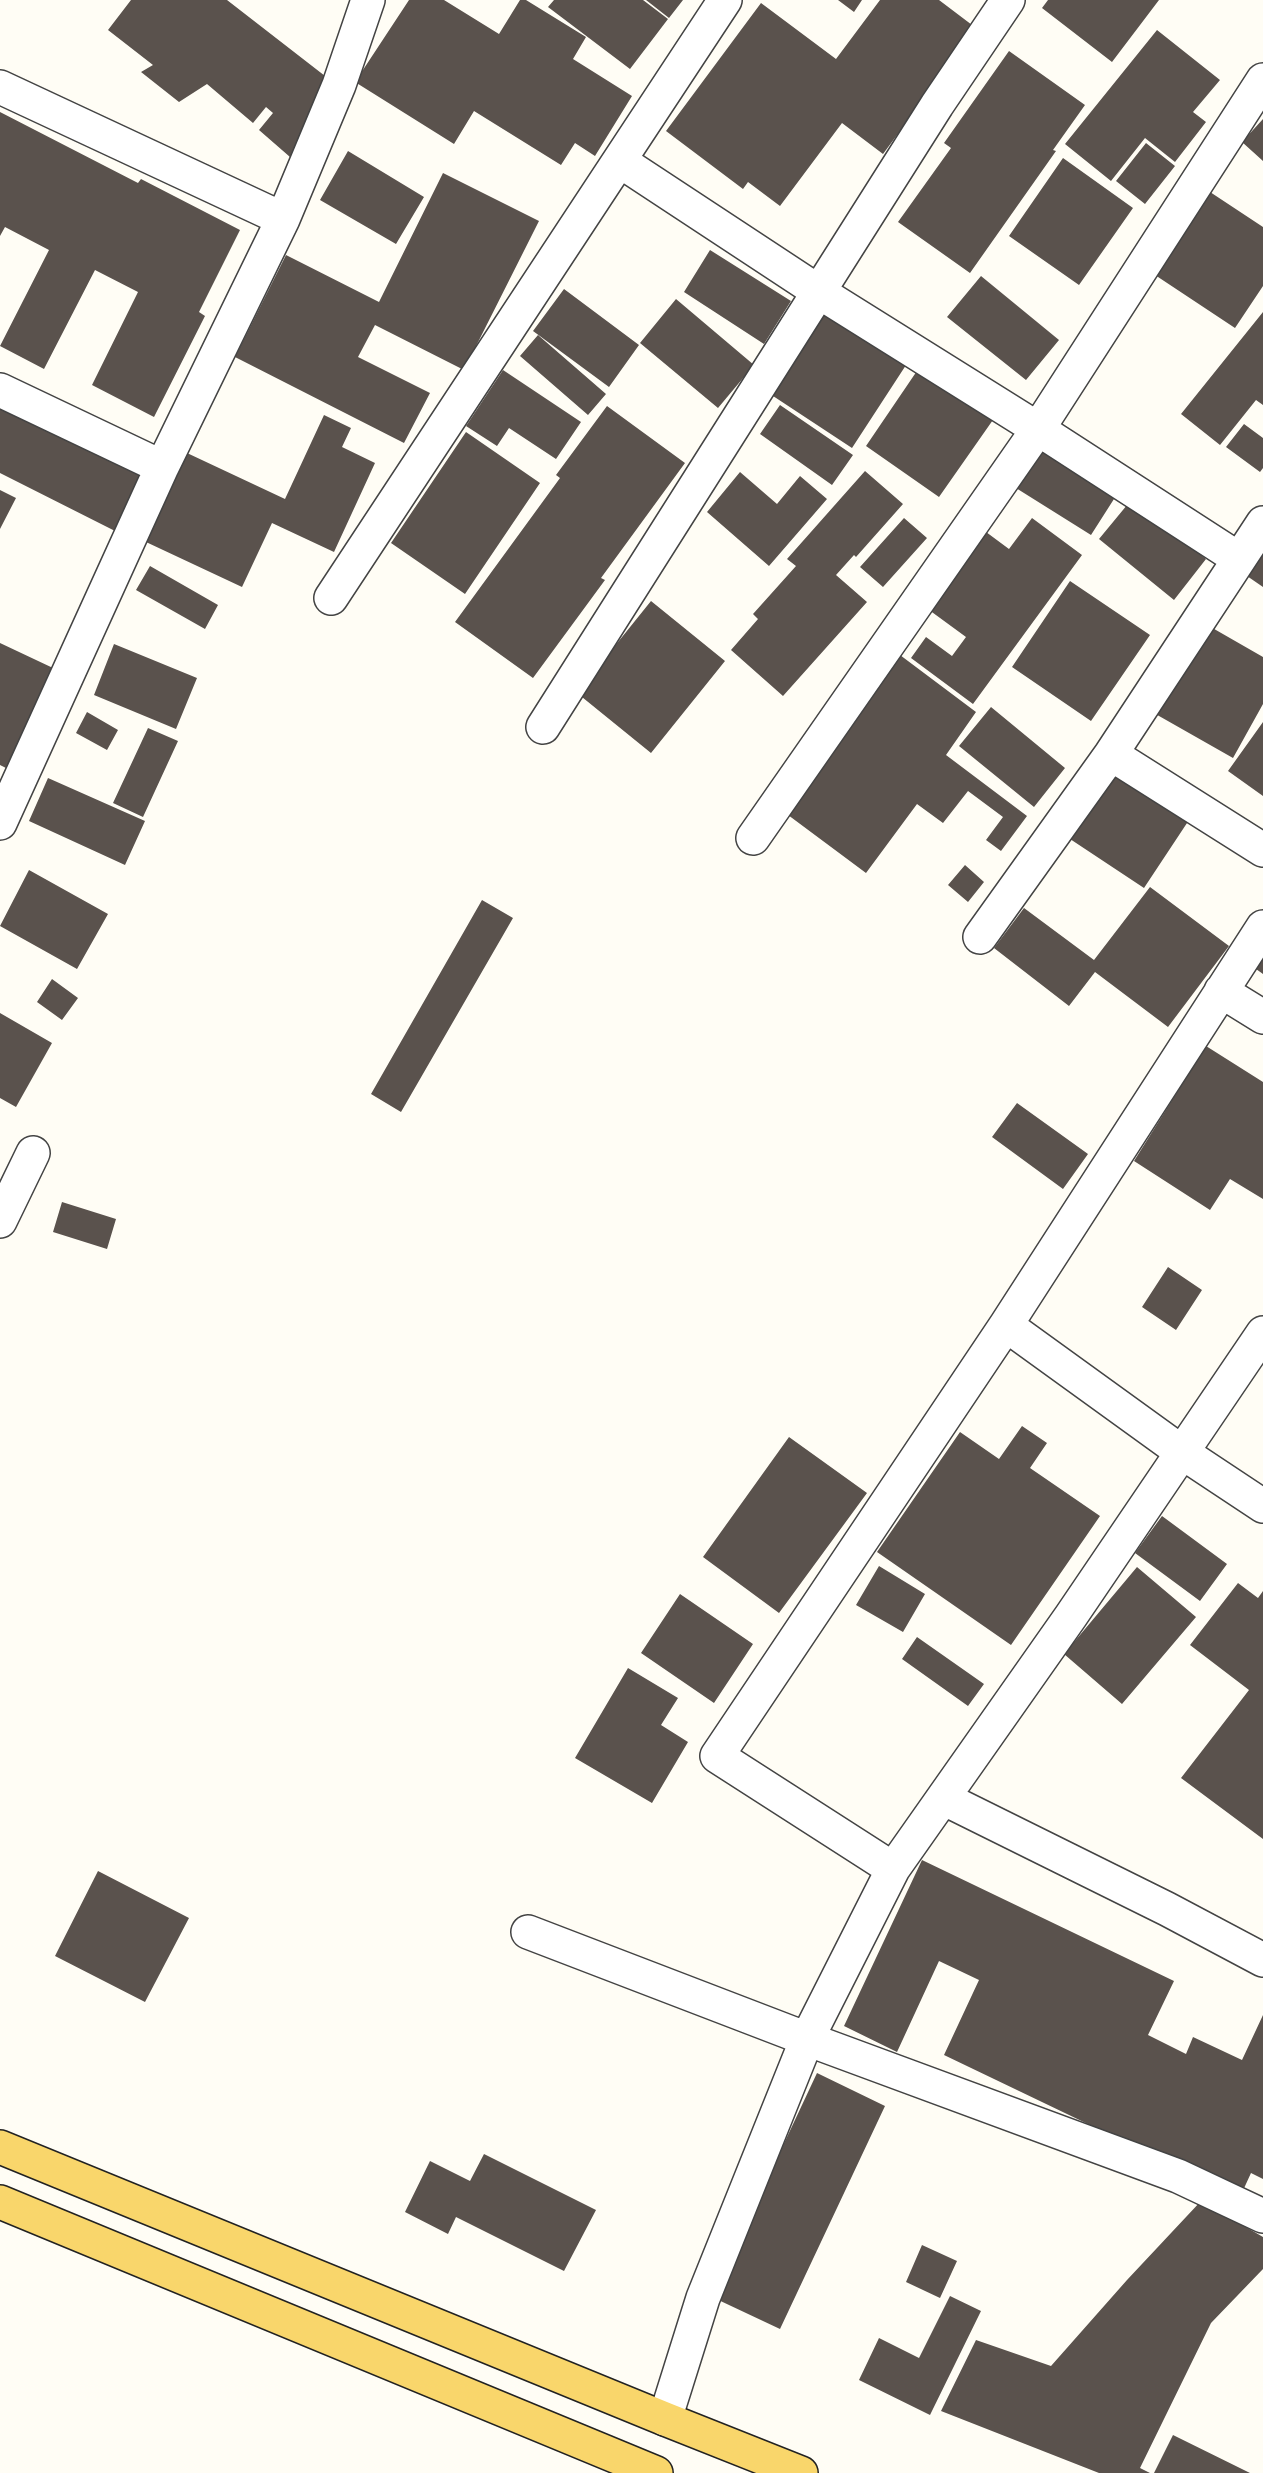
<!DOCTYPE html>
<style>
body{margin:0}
canvas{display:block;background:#fffdf5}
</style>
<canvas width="1263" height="2473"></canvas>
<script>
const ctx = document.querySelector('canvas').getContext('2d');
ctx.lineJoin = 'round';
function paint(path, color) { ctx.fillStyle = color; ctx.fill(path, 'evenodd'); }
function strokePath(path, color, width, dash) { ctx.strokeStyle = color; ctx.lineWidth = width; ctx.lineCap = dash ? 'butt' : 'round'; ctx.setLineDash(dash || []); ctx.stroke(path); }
paint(new Path2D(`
 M131,0H227L325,76L290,157L259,130L273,113L266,107L253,123L207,84L179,102L141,72L153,65L108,30Z
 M409,0H444L499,34L520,0H526L586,37L573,59L632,96L595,156L575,143L561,165L474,111L454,144L355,82Z
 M554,0H643L668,19L630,69L548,7Z
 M646,0H683L669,18Z
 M838,0H862L854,12Z
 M880,0H939L976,28L883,154L842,123L780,206L748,182L743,189L666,131L761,3L836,59Z
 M1048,0H1159L1112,62L1042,8Z
 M1157,30L1220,80L1193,112L1206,122L1175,162L1145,138L1111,181L1065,144Z
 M1009,51L1085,105L1053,150L1056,151L970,273L898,222L951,148L944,143Z
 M0,112L138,183L141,179L240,230L199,312L205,316L154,417L92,385L138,292L95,270L44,369L0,346L49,250L5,227L0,236Z
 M1263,119V161L1242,142Z
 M1146,143L1175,166L1145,204L1116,181Z
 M348,151L424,197L396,244L320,200Z
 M1063,158L1133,208L1079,285L1009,236Z
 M443,173L539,221L464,370L375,325L358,357L430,393L404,443L235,357L286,255L379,302Z
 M1207,190L1263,227V286L1235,328L1152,273Z
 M710,250L791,301L764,344L684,292Z
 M981,276L1059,340L1026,380L947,317Z
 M564,289L639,345L609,387L533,331Z
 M676,299L754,365L718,408L640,343Z
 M826,307L908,362L852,448L770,394Z
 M1263,312V405L1256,400L1220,445L1181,414Z
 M538,335L606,394L588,415L520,356Z
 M921,365L995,417L939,497L866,446Z
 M503,370L581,422L556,459L509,428L497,446L466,426Z
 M0,399L148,474L119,533L0,473Z
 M780,405L853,455L832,485L760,434Z
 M607,406L685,463L601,578L605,580L533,678L455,622L560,478L556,475Z
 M324,415L351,428L342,447L375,463L334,552L272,523L242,587L146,542L187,453L285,499Z
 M1244,424L1263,438V468L1260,472L1226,447Z
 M466,432L540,483L465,594L391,543Z
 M1037,435L1121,488L1091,535L1008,483Z
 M865,471L903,504L856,557L854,555L836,575L867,602L783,696L731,650L758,619L753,614L796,566L787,559Z
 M740,472L777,504L800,476L827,499L769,566L707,512Z
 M0,490L16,498L0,529Z
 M1132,499L1206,559L1174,600L1099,539Z
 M904,518L927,538L883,587L860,567Z
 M1032,518L1082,555L973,704L911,658L926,637L952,656L966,637L925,607L982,529L1009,549Z
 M1263,552V587L1247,576Z
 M150,566L218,605L205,629L136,590Z
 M1070,581L1150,635L1091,721L1012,667Z
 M651,601L725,661L651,753L577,693Z
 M1202,622L1263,657V704L1233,758L1152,712Z
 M0,643L53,668L6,768L0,765Z
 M114,644L197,678L176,729L94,695Z
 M900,655L976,712L946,755L1027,816L1001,851L986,840L1003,817L968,791L943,823L917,804L866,873L784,812Z
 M991,707L1065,768L1034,807L959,746Z
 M87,712L118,730L107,750L76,733Z
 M1263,722V796L1228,771Z
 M148,728L178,741L143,817L113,803Z
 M1109,767L1189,820L1144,888L1064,835Z
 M48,778L145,821L125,865L29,821Z
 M965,865L984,882L968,902L948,885Z
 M29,870L108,914L77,969L0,926Z
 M1150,887L1229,946L1168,1027L1095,972L1069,1006L994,948L1024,908L1094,960Z
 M482,900L513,918L401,1112L371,1094Z
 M1263,959V974L1256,969Z
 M52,979L78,998L62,1020L37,1002Z
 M0,1013L52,1043L16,1107L0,1098Z
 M1206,1046L1263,1082V1199L1230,1179L1210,1210L1134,1161Z
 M1017,1103L1088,1154L1063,1189L992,1137Z
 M62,1202L116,1219L107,1249L53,1232Z
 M1168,1267L1202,1290L1176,1330L1142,1307Z
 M1022,1426L1047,1443L1030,1468L1100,1516L1011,1645L877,1552L960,1432L999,1459Z
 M789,1437L867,1493L779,1613L703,1557Z
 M1162,1516L1227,1564L1200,1601L1135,1553Z
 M879,1566L925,1594L903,1632L856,1605Z
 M1137,1567L1196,1617L1122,1704L1064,1654Z
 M1238,1583L1258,1598L1263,1591V1839L1181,1778L1249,1690L1190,1645Z
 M680,1594L753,1644L714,1703L641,1653Z
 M917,1637L984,1684L968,1706L902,1659Z
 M628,1668L678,1698L661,1725L688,1742L652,1803L575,1758Z
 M922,1860L1174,1981L1148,2035L1186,2054L1193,2037L1242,2060L1263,2015V2179L1251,2173L1240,2197L944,2055L979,1980L939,1961L897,2052L844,2026Z
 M98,1871L189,1918L145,2002L55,1956Z
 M817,2073L885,2106L780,2329L712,2297Z
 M484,2154L596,2210L564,2271L456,2217L448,2234L405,2212L430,2161L470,2181Z
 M1201,2201L1263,2237V2269L1211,2323L1140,2468L1150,2473H1099L941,2411L976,2340L1051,2366L1127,2280Z
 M922,2245L957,2261L940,2298L906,2282Z
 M950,2296L981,2311L930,2415L859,2380L879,2338L919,2358Z
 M1173,2435L1250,2473H1154Z`), '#5a524d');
const minor = new Path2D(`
 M0,87L283,219
 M620,161L819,292L1038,429L753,838
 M0,390L162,467
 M1239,559L1038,429L1263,80
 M331,598L725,0
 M543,727L937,105L1008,0
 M1111,754L1263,850
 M0,823L162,467L283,219L339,85L368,0
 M980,937L1111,754L1263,523
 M1221,991L1263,1017
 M0,1221L33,1153
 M1006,1325L1183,1453L1263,1506
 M945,1799L1167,1909L1263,1960
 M893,1869L1071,1616L1263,1333
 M528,1932L807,2039L1178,2176L1263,2216
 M665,2419L703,2298L807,2039L893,1869L717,1756L1006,1325L1263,927`);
const primary = new Path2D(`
 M0,2147L665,2419L801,2473
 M0,2202L656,2473`);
strokePath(minor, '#444', 36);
strokePath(primary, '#222', 36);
strokePath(minor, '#fff', 33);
strokePath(primary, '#f9d66b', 33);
</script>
